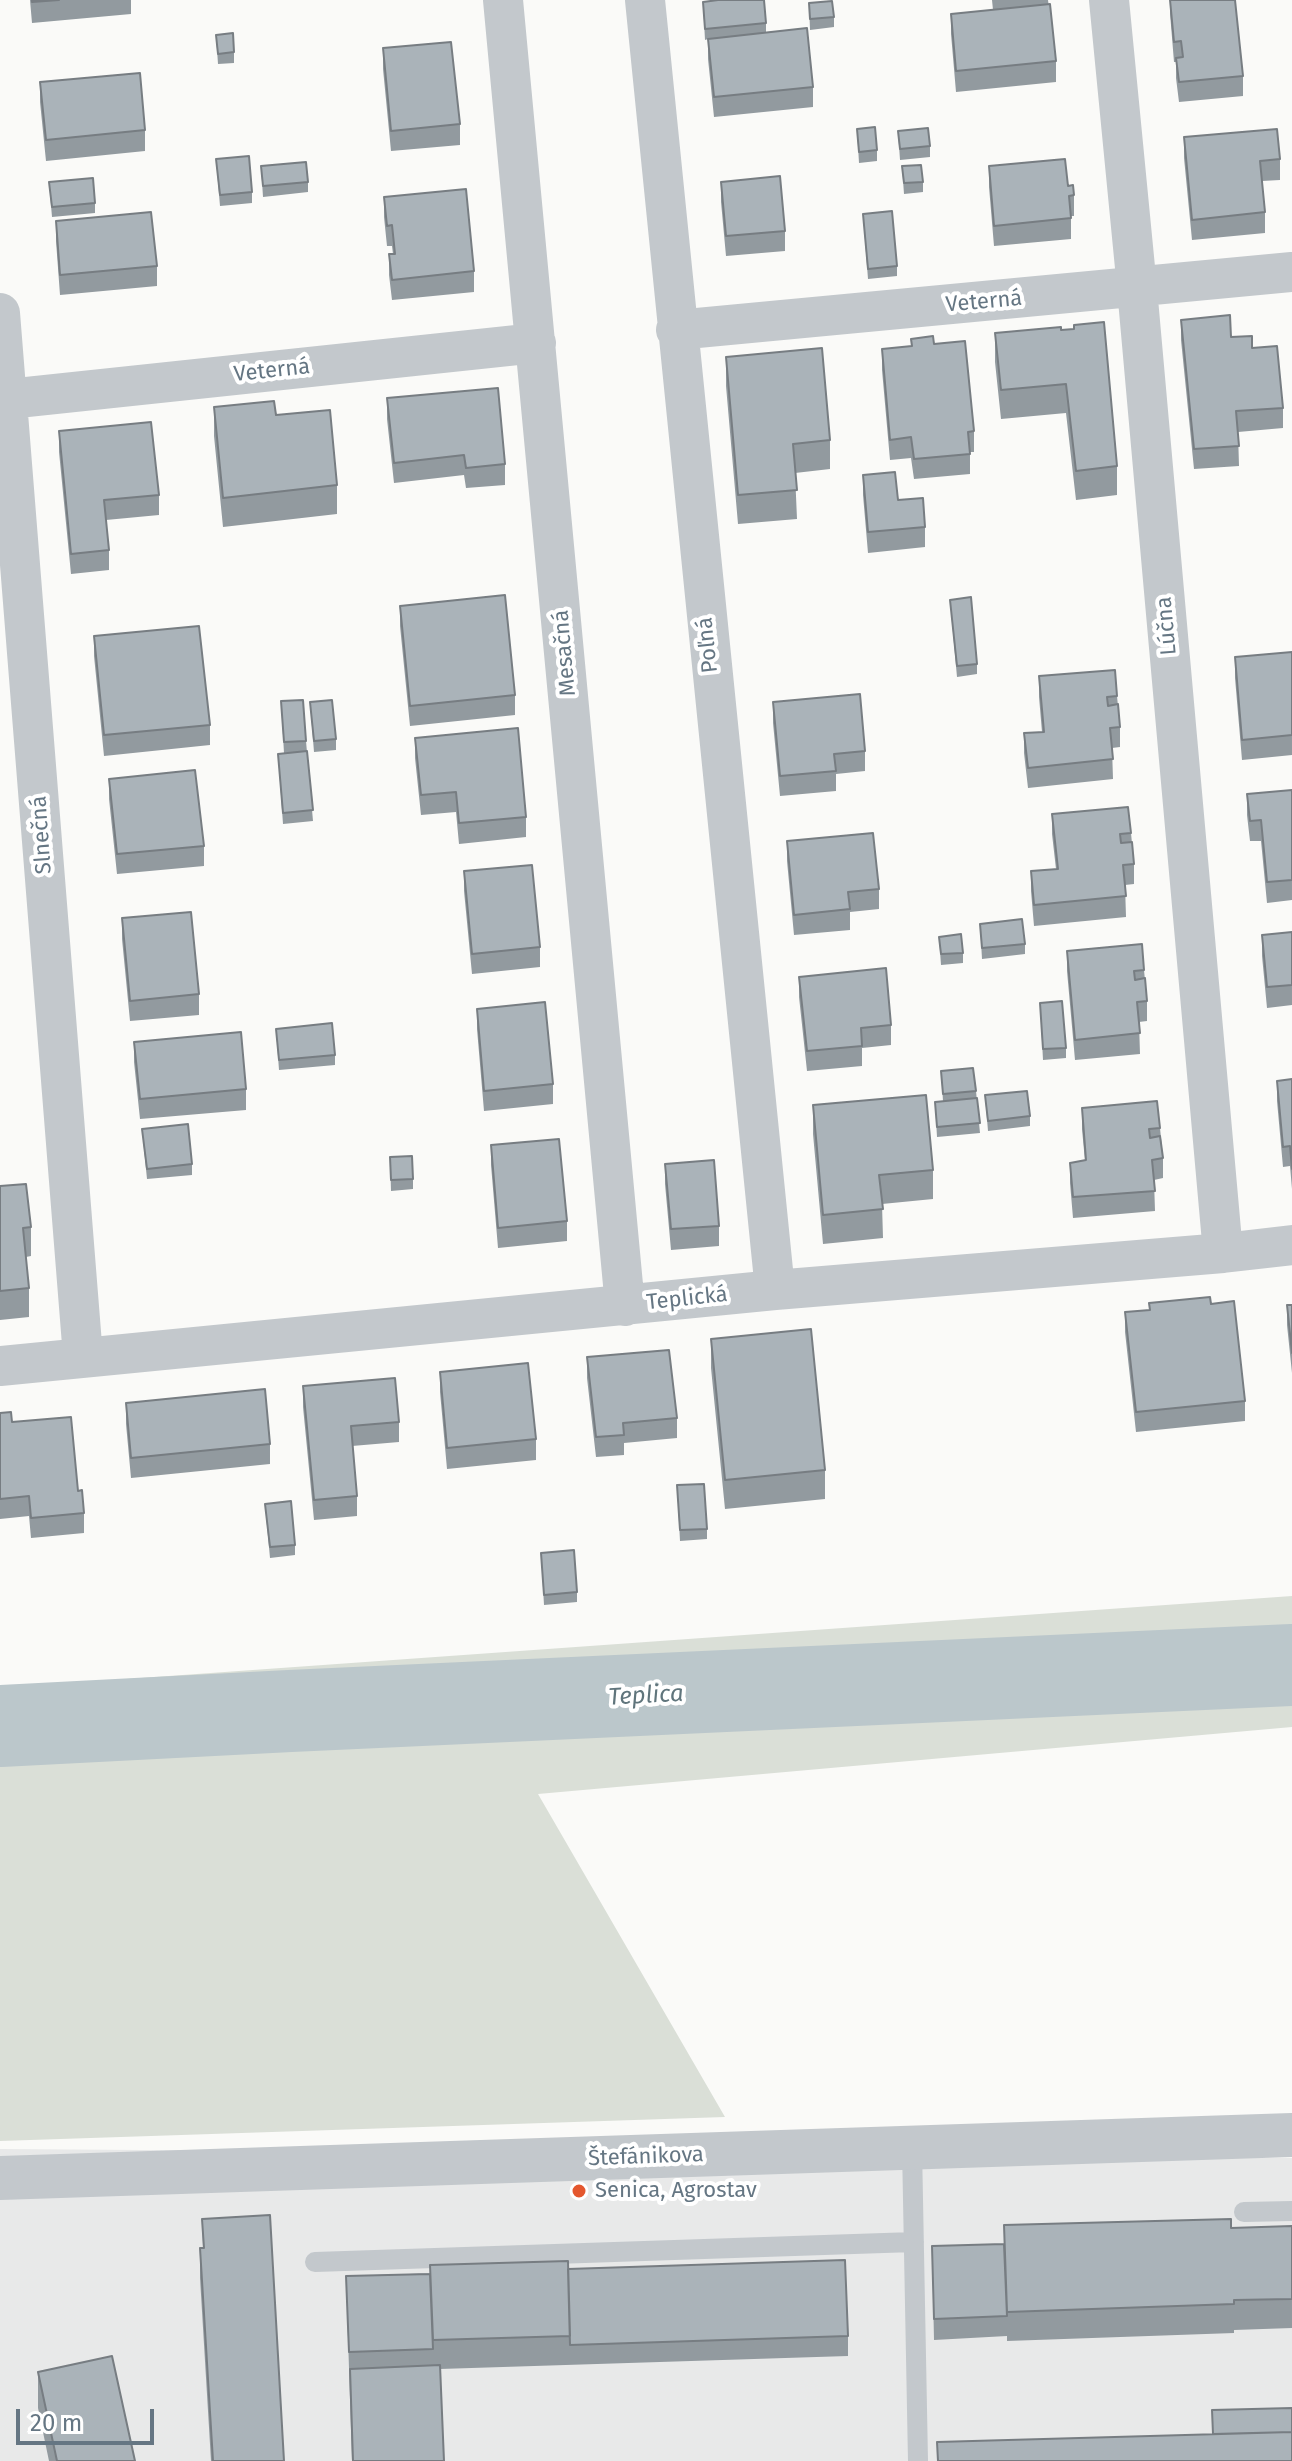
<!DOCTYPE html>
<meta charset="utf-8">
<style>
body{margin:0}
#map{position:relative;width:1292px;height:2461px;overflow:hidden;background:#fafaf8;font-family:"Fira Sans",sans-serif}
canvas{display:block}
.scale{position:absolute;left:16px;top:2409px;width:138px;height:36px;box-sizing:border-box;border:4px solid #657683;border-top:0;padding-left:10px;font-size:24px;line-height:28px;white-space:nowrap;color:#657683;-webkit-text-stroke:6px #fff;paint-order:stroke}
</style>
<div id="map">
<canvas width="1292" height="2461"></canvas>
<div class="scale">20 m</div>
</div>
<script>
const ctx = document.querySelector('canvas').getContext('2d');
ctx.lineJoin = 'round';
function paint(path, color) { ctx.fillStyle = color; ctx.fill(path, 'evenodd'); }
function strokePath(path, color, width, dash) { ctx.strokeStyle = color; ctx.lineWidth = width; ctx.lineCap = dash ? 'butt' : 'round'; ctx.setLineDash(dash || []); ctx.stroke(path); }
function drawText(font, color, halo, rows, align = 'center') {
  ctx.font = font + ' "Fira Sans",sans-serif'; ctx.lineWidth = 8; ctx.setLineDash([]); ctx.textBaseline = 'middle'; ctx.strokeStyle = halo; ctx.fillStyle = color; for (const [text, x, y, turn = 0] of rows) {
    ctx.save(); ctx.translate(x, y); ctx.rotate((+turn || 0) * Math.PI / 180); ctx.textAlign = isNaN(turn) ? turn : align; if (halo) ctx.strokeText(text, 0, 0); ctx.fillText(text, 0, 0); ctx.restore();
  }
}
paint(new Path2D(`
 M0,2149L1292,2158V2461H0Z`), '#e8e9e9');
paint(new Path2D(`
 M1292,1596V1727L538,1794L725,2117L0,2141V1688Z`), '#dadfd7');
strokePath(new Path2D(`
 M0,1726L290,1711L1292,1665`), '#bbc7cb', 82);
strokePath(new Path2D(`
 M912,2147L918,2461
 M1244,2212L1292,2211
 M315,2262L914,2242`), '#c3c8cc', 20);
strokePath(new Path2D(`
 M503,0L625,1306
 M645,0L775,1290
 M1109,0L1137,288L1223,1253
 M0,313L83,1357
 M676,330L1292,272
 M8,399L536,343
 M0,1366L775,1290L1223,1253L1292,1245`), '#c3c8cc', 40);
strokePath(new Path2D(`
 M0,2178L1292,2135`), '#c3c8cc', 44);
paint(new Path2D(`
 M30,0H131V14L32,23Z
 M992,0H1048L1056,61V82L956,92L951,34V14L993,10Z
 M1170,0H1235L1243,76V96L1179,102L1176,78V62H1174L1170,13Z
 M703,2L766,23V33L813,87V107L714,117L708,59V39L705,40Z
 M809,3L834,17V27L810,30Z
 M216,35L234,52V63L218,64Z
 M383,48L460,124V145L391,151L383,69Z
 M40,82L145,130V151L46,161L40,102Z
 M857,129L877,150V161L859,163Z
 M898,131L930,146V157L900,160Z
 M1184,137L1280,159V180L1262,181L1265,212V233L1192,240L1184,158Z
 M216,159L252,192V203L220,206Z
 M261,166L308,182V192L263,197Z
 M902,166L923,182V192L904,194Z
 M989,166L1068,186L1074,195V216H1071V239L994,246L989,187Z
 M49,182L95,203V213L52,217Z
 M721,182L785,231V251L726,256L721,202Z
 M384,197L474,271V292L392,300L389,275V254H393L392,246H387L384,217Z
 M863,214L897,266V276L868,279Z
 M56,221L157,266V286L60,295L56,241Z
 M1181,320L1231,337L1252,348L1283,408V428L1238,432L1239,466L1194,469L1181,340Z
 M1061,327L1117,466V495L1076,500L1066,413L1001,419L995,362V333Z
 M911,339L934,344L974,431V452H970V474L914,479L911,458L890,460L882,370V349L911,346Z
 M726,357L830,440V469L795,473L797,519L738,524L726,386Z
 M387,398L505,464V485L466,488L464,475L394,483L387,419Z
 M214,407L276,415L337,485V514L223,527L214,436Z
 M59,431L159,495V515L106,520L109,550V570L71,574L59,452Z
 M863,475L925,527V547L868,553L863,495Z
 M950,600L977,664V674L957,677Z
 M400,606L515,695V715L410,726L400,626Z
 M94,636L210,725V745L104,756L94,656Z
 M1292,652V755L1242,760L1235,678V657Z
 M1039,676L1117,696L1120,727V747L1112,748L1113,779L1028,788L1024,753V733L1042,732L1039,697Z
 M281,701L306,741L313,821L283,824L278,754L298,752L284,753Z
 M310,702L336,739V750L314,752Z
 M773,702L865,751V771L836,774V791L780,796L773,723Z
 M415,738L526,817V837L459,844L456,812L421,815L415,758Z
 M109,779L204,846V866L117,874L109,799Z
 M1292,790V900L1267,903L1261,841H1250L1247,815V794Z
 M1052,814L1131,833L1134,864V884L1125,885L1126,917L1034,926L1031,891V871L1056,869L1052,834Z
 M787,841L879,889V909L850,912V930L794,935L787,861Z
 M464,871L540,947V967L472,974L464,891Z
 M122,918L199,994V1015L130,1021L122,939Z
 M980,924L1025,944V954L982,959Z
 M1292,932V1005L1267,1008L1262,956V935Z
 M939,937L963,953V963L941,965Z
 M1067,951L1144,970L1147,1001V1021L1139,1022L1140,1054L1075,1060L1067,971Z
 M799,977L891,1025V1045L862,1048V1066L807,1071L799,997Z
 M1040,1003L1066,1048V1058L1043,1060Z
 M477,1009L553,1084V1104L484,1111L477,1029Z
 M276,1029L335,1055V1065L279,1070Z
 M134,1042L246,1089V1110L140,1119L134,1062Z
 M941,1071L976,1091L980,1133L937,1137L935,1102L943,1101Z
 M1292,1079V1189L1290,1166L1283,1167L1277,1101V1081Z
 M985,1095L1030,1116V1126L988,1131Z
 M813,1105L933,1170V1199L882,1204L883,1238L823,1244L813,1134Z
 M1082,1108L1160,1128L1163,1158V1178L1154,1180L1155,1211L1073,1218L1070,1183V1163L1085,1161L1082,1129Z
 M142,1129L192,1164V1175L147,1179Z
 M491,1145L567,1221V1241L498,1248L491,1165Z
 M390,1157L413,1179V1189L391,1191Z
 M665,1164L719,1226V1246L671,1250L665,1184Z
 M0,1186L31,1227V1256L26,1257L29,1288V1317L0,1320Z
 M1149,1303L1211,1304L1245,1401V1421L1136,1432L1125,1332V1312L1149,1310Z
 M1287,1305H1292V1373L1287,1325Z
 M711,1339L825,1470V1499L725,1509L711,1368Z
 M587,1357L677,1418V1438L624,1443V1455L596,1457L587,1378Z
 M440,1372L536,1439V1460L447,1469L440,1392Z
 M303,1386L399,1422V1442L352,1446L357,1496V1516L314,1520L303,1407Z
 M126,1403L270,1444V1464L131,1478L126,1424Z
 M0,1413L12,1422L78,1491L84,1513V1533L31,1538L29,1516L0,1519Z
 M677,1485L707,1529V1539L680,1541Z
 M265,1504L295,1545V1555L270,1558Z
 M541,1553L577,1592V1602L544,1605Z
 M202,2219L284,2461H211L200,2278V2248H203Z
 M1292,2226V2328L1234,2330V2333L1007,2341V2336L934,2340L932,2246L1004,2244L1231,2228Z
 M568,2269L848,2336V2356L440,2369L444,2461H352L346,2276Z
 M38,2372L135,2461H49L38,2408Z`), '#929a9f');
const building = new Path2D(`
 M32,0H59L32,2Z
 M718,0H764L766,23L705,29L703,2Z
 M1170,0H1235L1243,76L1179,82L1176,58L1183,57L1181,41L1174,42Z
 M832,1L834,17L810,19L809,3Z
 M1050,4L1056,61L956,71L951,14Z
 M807,28L813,87L714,97L708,39Z
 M233,33L234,52L218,54L216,35Z
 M451,42L460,124L391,131L383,48Z
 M140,73L145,130L46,140L40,82Z
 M875,127L877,150L859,152L857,129Z
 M928,128L930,146L900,149L898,131Z
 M1277,129L1280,159L1260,161L1265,212L1192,220L1184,137Z
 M249,156L252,192L220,195L216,159Z
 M1065,159L1068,186L1073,185L1074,195L1069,196L1071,218L994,226L989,166Z
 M306,162L308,182L263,186L261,166Z
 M921,165L923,182L904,183L902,166Z
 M780,176L785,231L726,236L721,182Z
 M93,178L95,203L52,207L49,182Z
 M466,189L474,271L392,280L389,254H395L392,225L387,226L384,197Z
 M892,211L897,266L868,269L863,214Z
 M151,212L157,266L60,275L56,221Z
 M1230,315L1231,337L1252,336V348L1277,346L1283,408L1236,411L1239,446L1194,449L1181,320Z
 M1104,322L1117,466L1076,471L1066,384L1001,390L995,333L1061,327V330L1074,329V325Z
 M933,336L934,344L965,341L974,431L968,432L970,454L914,459L911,437L890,440L882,349L912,346L911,339Z
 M822,348L830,440L793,444L797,490L738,495L726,357Z
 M498,388L505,464L466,468L464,455L394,463L387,398Z
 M274,401L276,415L330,410L337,485L223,498L214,407Z
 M151,422L159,495L104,500L109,550L71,554L59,431Z
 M895,472L898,500L923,498L925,527L868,532L863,475Z
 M505,595L515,695L410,706L400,606Z
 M971,597L977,664L957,666L950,600Z
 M199,626L210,725L104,735L94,636Z
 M1292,652V735L1242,740L1235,657Z
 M1115,670L1117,696L1107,697L1108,706L1118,704L1120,727L1110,728L1113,759L1028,768L1024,733L1044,732L1039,676Z
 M860,694L865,751L834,754L836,771L780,776L773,702Z
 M303,700L306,741L284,742L281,701Z
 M332,700L336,739L314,741L310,702Z
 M518,728L526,817L459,823L456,792L421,795L415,738Z
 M307,751L313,810L283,813L278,754Z
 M195,770L204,846L117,854L109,779Z
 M1292,790V880L1267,882L1261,820L1250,821L1247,794Z
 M1128,807L1131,833L1120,834L1121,843L1132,842L1134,864L1123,865L1126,896L1034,905L1031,871L1058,869L1052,814Z
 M873,833L879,889L848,892L850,909L794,915L787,841Z
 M532,865L540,947L472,954L464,871Z
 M191,912L199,994L130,1001L122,918Z
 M1022,919L1025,944L982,948L980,924Z
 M1292,932V985L1267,987L1262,935Z
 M961,934L963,953L941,954L939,937Z
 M1142,944L1144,970L1134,971L1135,980L1145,978L1147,1001L1137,1002L1140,1033L1075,1040L1067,951Z
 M886,968L891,1025L861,1028L862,1046L807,1051L799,977Z
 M1062,1001L1066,1048L1043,1049L1040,1003Z
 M545,1002L553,1084L484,1091L477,1009Z
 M332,1023L335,1055L279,1060L276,1029Z
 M241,1032L246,1089L140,1099L134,1042Z
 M973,1068L976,1091L943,1094L941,1071Z
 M1292,1079V1169L1290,1146L1283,1147L1277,1081Z
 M1027,1091L1030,1116L988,1121L985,1095Z
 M926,1095L933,1170L879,1175L883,1209L823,1215L813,1105Z
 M977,1098L980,1123L937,1127L935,1102Z
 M1157,1101L1160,1128L1149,1129L1150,1138L1160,1136L1163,1158L1152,1160L1155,1191L1073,1197L1070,1163L1086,1160L1082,1108Z
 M188,1124L192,1164L147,1169L142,1129Z
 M559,1139L567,1221L498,1228L491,1145Z
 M412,1156L413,1179L391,1180L390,1157Z
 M714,1160L719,1226L671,1229L665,1164Z
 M26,1184L31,1227L23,1228L29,1288L0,1291V1186Z
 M1210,1297L1211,1304L1234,1301L1245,1401L1136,1412L1125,1312L1150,1310L1149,1303Z
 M1287,1305H1292V1353Z
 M811,1329L825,1470L725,1480L711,1339Z
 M669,1350L677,1418L623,1423L624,1435L596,1437L587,1357Z
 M528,1363L536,1439L447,1448L440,1372Z
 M395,1378L399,1422L351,1426L357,1496L314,1500L303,1386Z
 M265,1389L270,1444L131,1458L126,1403Z
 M11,1412L12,1422L71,1417L78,1491L82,1490L84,1513L31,1518L29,1496L0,1499V1413Z
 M704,1484L707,1529L680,1530L677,1485Z
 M291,1501L295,1545L270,1547L265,1504Z
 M574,1550L577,1592L544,1595L541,1553Z
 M270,2215L284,2461H213L200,2248H204L202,2219Z
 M1231,2219V2228L1292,2226V2299L1234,2300V2304L1007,2312L1004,2225Z
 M1004,2244L1007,2316L934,2319L932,2246Z
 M845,2260L848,2336L570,2345L568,2269Z
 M568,2261L570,2336L433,2340L430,2265Z
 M430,2274L433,2349L349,2352L346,2276Z
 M112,2356L135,2461H57L38,2372Z
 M440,2365L444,2461H353L350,2369Z
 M1292,2408V2432L1213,2434L1212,2410Z
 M1292,2432V2461H938L937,2442Z`);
paint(building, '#aab3b9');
strokePath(building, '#777d82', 2);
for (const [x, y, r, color] of [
 [579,2191,8,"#e4572e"]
]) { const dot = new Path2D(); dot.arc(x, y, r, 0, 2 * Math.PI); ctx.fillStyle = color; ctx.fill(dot); strokePath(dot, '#fff', 3); }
drawText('22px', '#657683', '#fff', [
 ["Veterná",984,302,-5],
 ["Veterná",272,371,-6],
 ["Lúčna",1167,626,-95],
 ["Poľná",708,645,-96],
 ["Mesačná",565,653,-95],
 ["Slnečná",42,835,-94],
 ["Teplická",687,1299,-6],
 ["Štefánikova",646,2157,-2]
]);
drawText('22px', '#657683', '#fff', [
 ["Senica, Agrostav",595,2191]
], 'left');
drawText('italic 24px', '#60757c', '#fff', [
 ["Teplica",646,1696,-3]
]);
</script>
